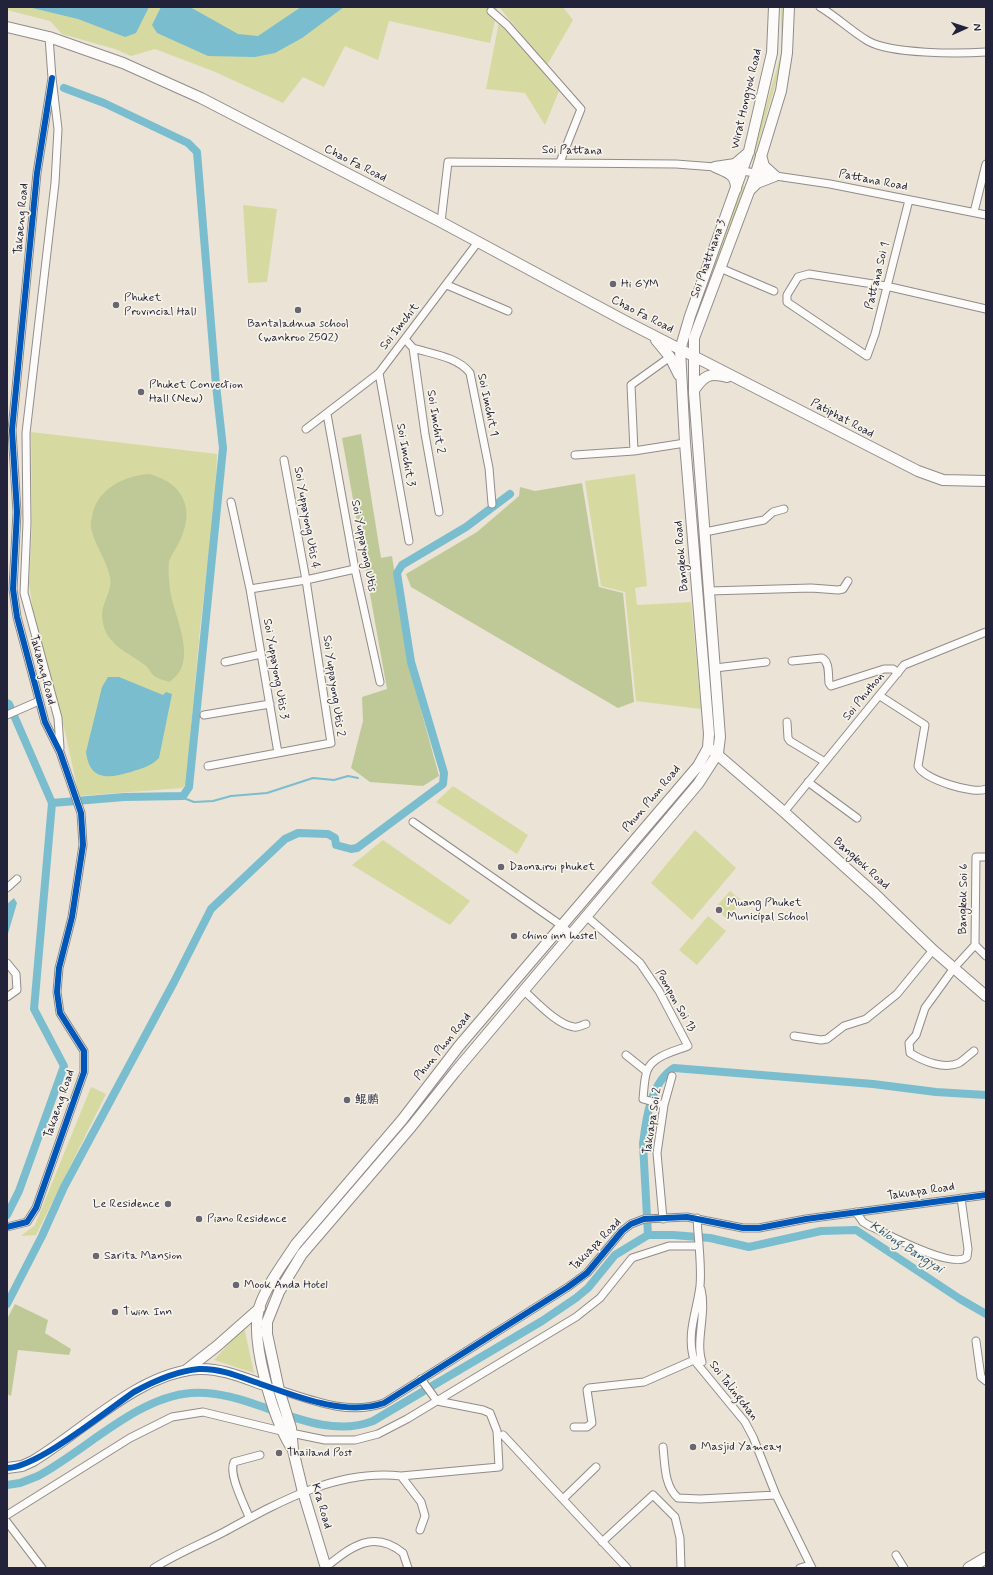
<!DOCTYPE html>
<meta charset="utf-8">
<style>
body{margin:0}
#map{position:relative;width:993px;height:1575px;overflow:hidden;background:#eae3d6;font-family:Mynerve,sans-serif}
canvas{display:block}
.frame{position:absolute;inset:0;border:8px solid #22223b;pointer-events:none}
.north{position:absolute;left:945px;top:8px;width:40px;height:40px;-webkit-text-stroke:3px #f7f3e8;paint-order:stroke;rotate:87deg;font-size:11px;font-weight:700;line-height:16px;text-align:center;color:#22223b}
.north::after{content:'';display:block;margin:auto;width:14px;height:18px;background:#22223b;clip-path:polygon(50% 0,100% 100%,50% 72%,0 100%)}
</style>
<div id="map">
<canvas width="993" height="1575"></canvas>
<div class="frame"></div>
<div class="north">N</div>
</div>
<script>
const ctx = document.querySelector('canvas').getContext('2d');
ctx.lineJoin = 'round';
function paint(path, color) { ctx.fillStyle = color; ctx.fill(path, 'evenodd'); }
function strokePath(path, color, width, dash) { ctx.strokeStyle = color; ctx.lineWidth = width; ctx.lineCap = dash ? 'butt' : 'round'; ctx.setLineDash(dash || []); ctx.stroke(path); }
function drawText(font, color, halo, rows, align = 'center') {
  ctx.font = font + ' Mynerve,"LXGW WenKai TC",sans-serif'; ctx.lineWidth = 3.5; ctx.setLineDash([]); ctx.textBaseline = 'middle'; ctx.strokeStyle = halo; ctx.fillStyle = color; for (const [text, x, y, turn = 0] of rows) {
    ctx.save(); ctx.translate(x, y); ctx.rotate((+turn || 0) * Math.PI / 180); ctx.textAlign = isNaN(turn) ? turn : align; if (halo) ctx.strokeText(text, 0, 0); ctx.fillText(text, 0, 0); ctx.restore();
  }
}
paint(new Path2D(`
 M7,7H498L490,43L389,21L378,60L345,46L324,87L303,77L283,103L213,71L155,49L131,56L115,49L62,34L50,21L7,10Z
 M499,7H563L573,20L547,65Z
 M781,7H784V55L753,161L751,158L781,54Z
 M499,22L559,91L545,125L525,93L486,89Z
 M744,186L745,189L690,334L689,331L741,187Z
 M243,205L277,209L267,282L248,283Z
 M31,432L217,454L215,500L200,629L186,784L182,788L79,796L66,736L33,611L29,583L32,524Z
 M635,474L647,586L635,588L637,605L691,602L701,709L636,701L625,592L601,586L585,481Z
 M453,786L528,835L517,854L436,802Z
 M695,830L736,868L692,920L651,883Z
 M383,840L470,901L450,925L352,865Z
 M730,891L742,901L727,919L715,908Z
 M708,916L726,931L697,965L679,950Z
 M91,1087L106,1094L36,1235L21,1236L35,1225Z
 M244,1327L254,1373L214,1360Z`), '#d6daa0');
paint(new Path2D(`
 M361,434L381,558L392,556L408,662L439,776L423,786L370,782L351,768L363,721L362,697L387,689L342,438Z
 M150,474C168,480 182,488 186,508C188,522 183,536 176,548C174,552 170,557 169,562C168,569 169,581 170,589C173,615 201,663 169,682C164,680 157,679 153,675C150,672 149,668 145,665C126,651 103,644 102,615C102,602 113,590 110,577C106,559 95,546 91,528C90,525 91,520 92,517C96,489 125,475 150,474Z
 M582,483L599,587L623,593L634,702L618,708L411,587L406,574L477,532L519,496L520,487L535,491Z
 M15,1304L48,1320L45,1333L71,1349L69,1355L18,1350L11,1396L7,1394V1319Z`), '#bfc998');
paint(new Path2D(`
 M28,7H149L136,33L125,37L78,19Z
 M161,7H190L238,34L258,36L301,7H344L302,38L275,53L255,57L208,56L157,33L152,25Z
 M108,677H119L163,695L166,692L172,694L159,758C150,767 142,768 131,772C109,778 90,782 86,752L102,687Z
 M14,898L17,903L7,937V904Z`), '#7abdce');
strokePath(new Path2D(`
 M181,797L194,802L213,801L231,796L267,793L313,778L334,780L348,776L358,778`), '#7abdce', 2);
strokePath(new Path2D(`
 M7,703L9,704L52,803L34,1009L64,1066L19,1191L7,1215
 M52,803L124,797L183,796L189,787L223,448L216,385L197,152L188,143L104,103L64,88
 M648,1235L643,1144C646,1118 651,1082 674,1068L873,1084L936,1092L986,1095
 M7,1304L42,1236L64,1187L174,982L211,909L285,839L298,833L328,834L335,838L336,845L351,849L357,848L443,784L444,773L411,662L397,573L402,565L466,527L510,494
 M7,1485L20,1483L38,1476C85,1451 137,1397 191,1393C251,1388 314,1444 373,1421L542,1321L576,1298L588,1288L615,1255L648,1235H673L710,1238L749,1247L821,1231L856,1230L960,1299L986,1314`), '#7abdce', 8);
const street = new Path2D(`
 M820,7C837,17 851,31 868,41C891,54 958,54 986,52
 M491,11L507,25L581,109L560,162
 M49,37L52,78L58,129L55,183L26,433L27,523L24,593L58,718L60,748
 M909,200L875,334L867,356L787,302V295L798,277L809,274L886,286L986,309
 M974,212L986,164
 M441,222L448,162L676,164L715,167L830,184L986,215
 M720,268L774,291
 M447,285L508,311
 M405,339L413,348L425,434L439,512
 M413,348C432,354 458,357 470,373L489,468L492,504
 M379,373L409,541
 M327,414L355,569L380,682
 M306,429L379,373L478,242
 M634,451L631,385L670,357
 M575,455L634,451L685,443
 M231,502L250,589L278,753
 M705,532L764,520L773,512L784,509
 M250,589L306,580L355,569
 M709,591L811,588L838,590L843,589L848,581
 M792,661L822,658C830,662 828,675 829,683L831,686L884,669H893L898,673
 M225,662L261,654
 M715,668L766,662
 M880,696L925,725L918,766C923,779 974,795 986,789
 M7,715L39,701
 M204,715L270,704
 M787,722L788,738L790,741L825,762
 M208,766L331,743L306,580L284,460
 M808,782L857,818
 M784,812L904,665L986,632
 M413,822L558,923L571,934
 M7,888L17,879
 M586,916L640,963L659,991L688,1046C675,1051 652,1056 647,1071C644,1079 644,1090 643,1099L664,1105
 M975,945L986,956
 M7,963L16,974L17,990L7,997
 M523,990C536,1001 557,1025 574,1027C578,1028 582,1025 586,1024
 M794,1036L821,1040L827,1039L844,1026L866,1019L897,994L933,950
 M974,1051C969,1055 964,1060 959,1063C944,1070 923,1061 910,1053L909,1043L916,1035L925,1008L954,968L975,945L976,857H986
 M626,1055L646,1071
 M856,1212L863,1222L868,1225C885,1233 952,1270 967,1257L968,1249L961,1198
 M697,1218C698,1240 702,1265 700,1286C697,1312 686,1333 694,1360L745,1422L753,1437L776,1495L812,1568
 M663,1219L657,1153L664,1105L672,1076
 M7,1227L27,1222L36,1208L84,1072V1051L60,1013L57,992L59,968L72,917L83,845L81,813L60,752L45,722L17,617L13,589L17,512L12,430L37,173L52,78
 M701,1289C707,1313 695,1341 702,1362
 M976,1341L981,1377L986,1381
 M267,1386C305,1397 345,1417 384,1403L568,1287L587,1273L622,1231L631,1224L644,1219L687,1217L743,1228H759L806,1219L986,1195
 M574,1427H587L592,1423L587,1390L589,1388L644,1382L694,1360L701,1359
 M291,1433L325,1440H355L378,1434L407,1419L576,1317L600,1298L632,1258L669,1246H698
 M503,1435L627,1568
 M663,1447C665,1464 664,1486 678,1498L700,1499L776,1495
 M401,1476L499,1467L497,1431L490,1413L483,1410L437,1401L421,1379
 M563,1499L596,1467
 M7,1515L130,1438L172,1417L203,1412L281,1431
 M249,1517C244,1504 228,1474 234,1462L260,1455
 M7,1522L42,1568
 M602,1542L653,1495L675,1517L680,1538L681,1568
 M896,1555L904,1568
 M326,1567C351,1547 373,1529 403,1553L408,1568
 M154,1568C176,1554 201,1544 224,1532C279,1502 337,1469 401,1476L421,1502L425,1516L420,1530
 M800,1568L810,1565`);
const secondary = new Path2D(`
 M7,27L49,37L123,63L201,98L441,222L625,321L918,471L943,480L986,481
 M715,167L735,164L749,152
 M715,167C728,173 736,174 736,189
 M750,190L757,183L775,176L764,166L761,155
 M656,340L670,357L679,375
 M694,390C704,376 709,372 727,377
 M712,750L784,812L875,894L933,950L986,996
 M185,1371L217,1346L260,1308
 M291,1447C273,1417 250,1342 259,1308C266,1286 283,1264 296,1244L402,1120L459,1046L698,766L708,748L709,734L685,443L680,350L690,316L749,151L772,53L774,7
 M7,1468L22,1466L33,1461C83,1431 140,1372 199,1369C222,1368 246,1379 267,1386
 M326,1568L303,1492L293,1450L291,1428L279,1390L267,1334V1322L279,1292L302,1254L411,1127L455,1072L698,784L718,753L720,737L694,393V338L756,173L781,91L787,53L789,7`);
const primary = new Path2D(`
 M969,1568L986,1558`);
strokePath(street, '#908c8a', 9);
strokePath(secondary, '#908c8a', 12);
strokePath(primary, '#908c8a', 13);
strokePath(street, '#fcfbf9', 7);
strokePath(secondary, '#fcfbf9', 10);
strokePath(primary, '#fcfbf9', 11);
strokePath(new Path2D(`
 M7,1227L27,1222L36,1208L84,1072V1051L60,1013L57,992L59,968L72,917L83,845L81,813L60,752L45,722L17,617L13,589L17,512L12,430L37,173L52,78
 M7,1468C38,1467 105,1412 134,1392C154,1381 176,1371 199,1369C218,1368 238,1376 255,1382C293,1395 345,1417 384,1403L568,1287L587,1273L622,1231L631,1224L644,1219L687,1217L743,1228H759L806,1219L986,1195`), '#0057b8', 6);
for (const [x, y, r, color] of [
 [613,284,4,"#686671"],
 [116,305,4,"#686671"],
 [298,310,4,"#686671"],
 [141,392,4,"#686671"],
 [501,867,4,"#686671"],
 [719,910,4,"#686671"],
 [514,936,4,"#686671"],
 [347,1100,4,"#686671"],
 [168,1204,4,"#686671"],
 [199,1219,4,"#686671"],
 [96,1256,4,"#686671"],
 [236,1285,4,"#686671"],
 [115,1312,4,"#686671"],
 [693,1447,4,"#686671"],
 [279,1453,4,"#686671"]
]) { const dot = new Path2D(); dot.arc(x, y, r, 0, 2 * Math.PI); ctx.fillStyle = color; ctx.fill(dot); strokePath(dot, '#f7f3e8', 1.5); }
drawText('12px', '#22223b', '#f7f3e8', [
 ["Wirat Hongyok Road",747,99,-77],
 ["Soi Pattana",572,151,1],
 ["Chao Fa Road",355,164,27],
 ["Pattana Road",873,181,11],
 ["Takaeng Road",22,219,-85],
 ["Soi Phatthana 3",709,259,-70],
 ["Pattana Soi 1",878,276,-76],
 ["Chao Fa Road",642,315,27],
 ["Soi Imchit",400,327,-52],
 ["Soi Imchit 1",487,405,78],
 ["Patiphat Road",842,419,28],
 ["Soi Imchit 2",435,422,81],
 ["Soi Imchit 3",405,455,80],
 ["Soi Yuppayong Utis 4",306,518,80],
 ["Soi Yuppayong Utis",363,546,79],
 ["Bangkok Road",682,556,-95],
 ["Soi Yuppayong Utis 3",275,669,80],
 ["Takaeng Road",42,670,75],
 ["Soi Yuppayong Utis 2",333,686,82],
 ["Soi Phuthon",864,697,-51],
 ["Phun Phon Road",652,799,-50],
 ["Bangkok Road",861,864,42],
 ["Bangkok Soi 6",964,899,-89],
 ["Poonpon Soi 13",675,1001,60],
 ["Phun Phon Road",443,1047,-51],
 ["Takaeng Road",60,1104,-71],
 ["Takuapa Soi 2",653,1121,-81],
 ["Takuapa Road",921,1192,-8],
 ["Takuapa Road",596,1245,-46],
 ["Soi Talingchan",733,1391,52],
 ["Kra Road",321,1506,74]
]);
drawText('12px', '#22223b', '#f7f3e8', [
 ["Hi GYM",621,284],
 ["Phuket",124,298],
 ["Provincial Hall",124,312],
 ["Bantaladnua school",298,324,"center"],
 ["(wankroo 2502)",298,338,"center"],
 ["Phuket Convection",149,385],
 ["Hall (New)",149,399],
 ["Daonairoi phuket",509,867],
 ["Muang Phuket",727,903],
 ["Municipal School",727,917],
 ["chino inn hostel",522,936],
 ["鲲鹏",355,1100],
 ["Le Residence",160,1204,"right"],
 ["Piano Residence",207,1219],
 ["Sarita Mansion",104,1256],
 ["Mook Anda Hotel",244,1285],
 ["Twin Inn",123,1312],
 ["Masjid Yameay",701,1447],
 ["Thailand Post",287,1453]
], 'left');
drawText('italic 13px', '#325a74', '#f7f3e8', [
 ["Khlong Bangyai",906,1248,33]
]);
</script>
